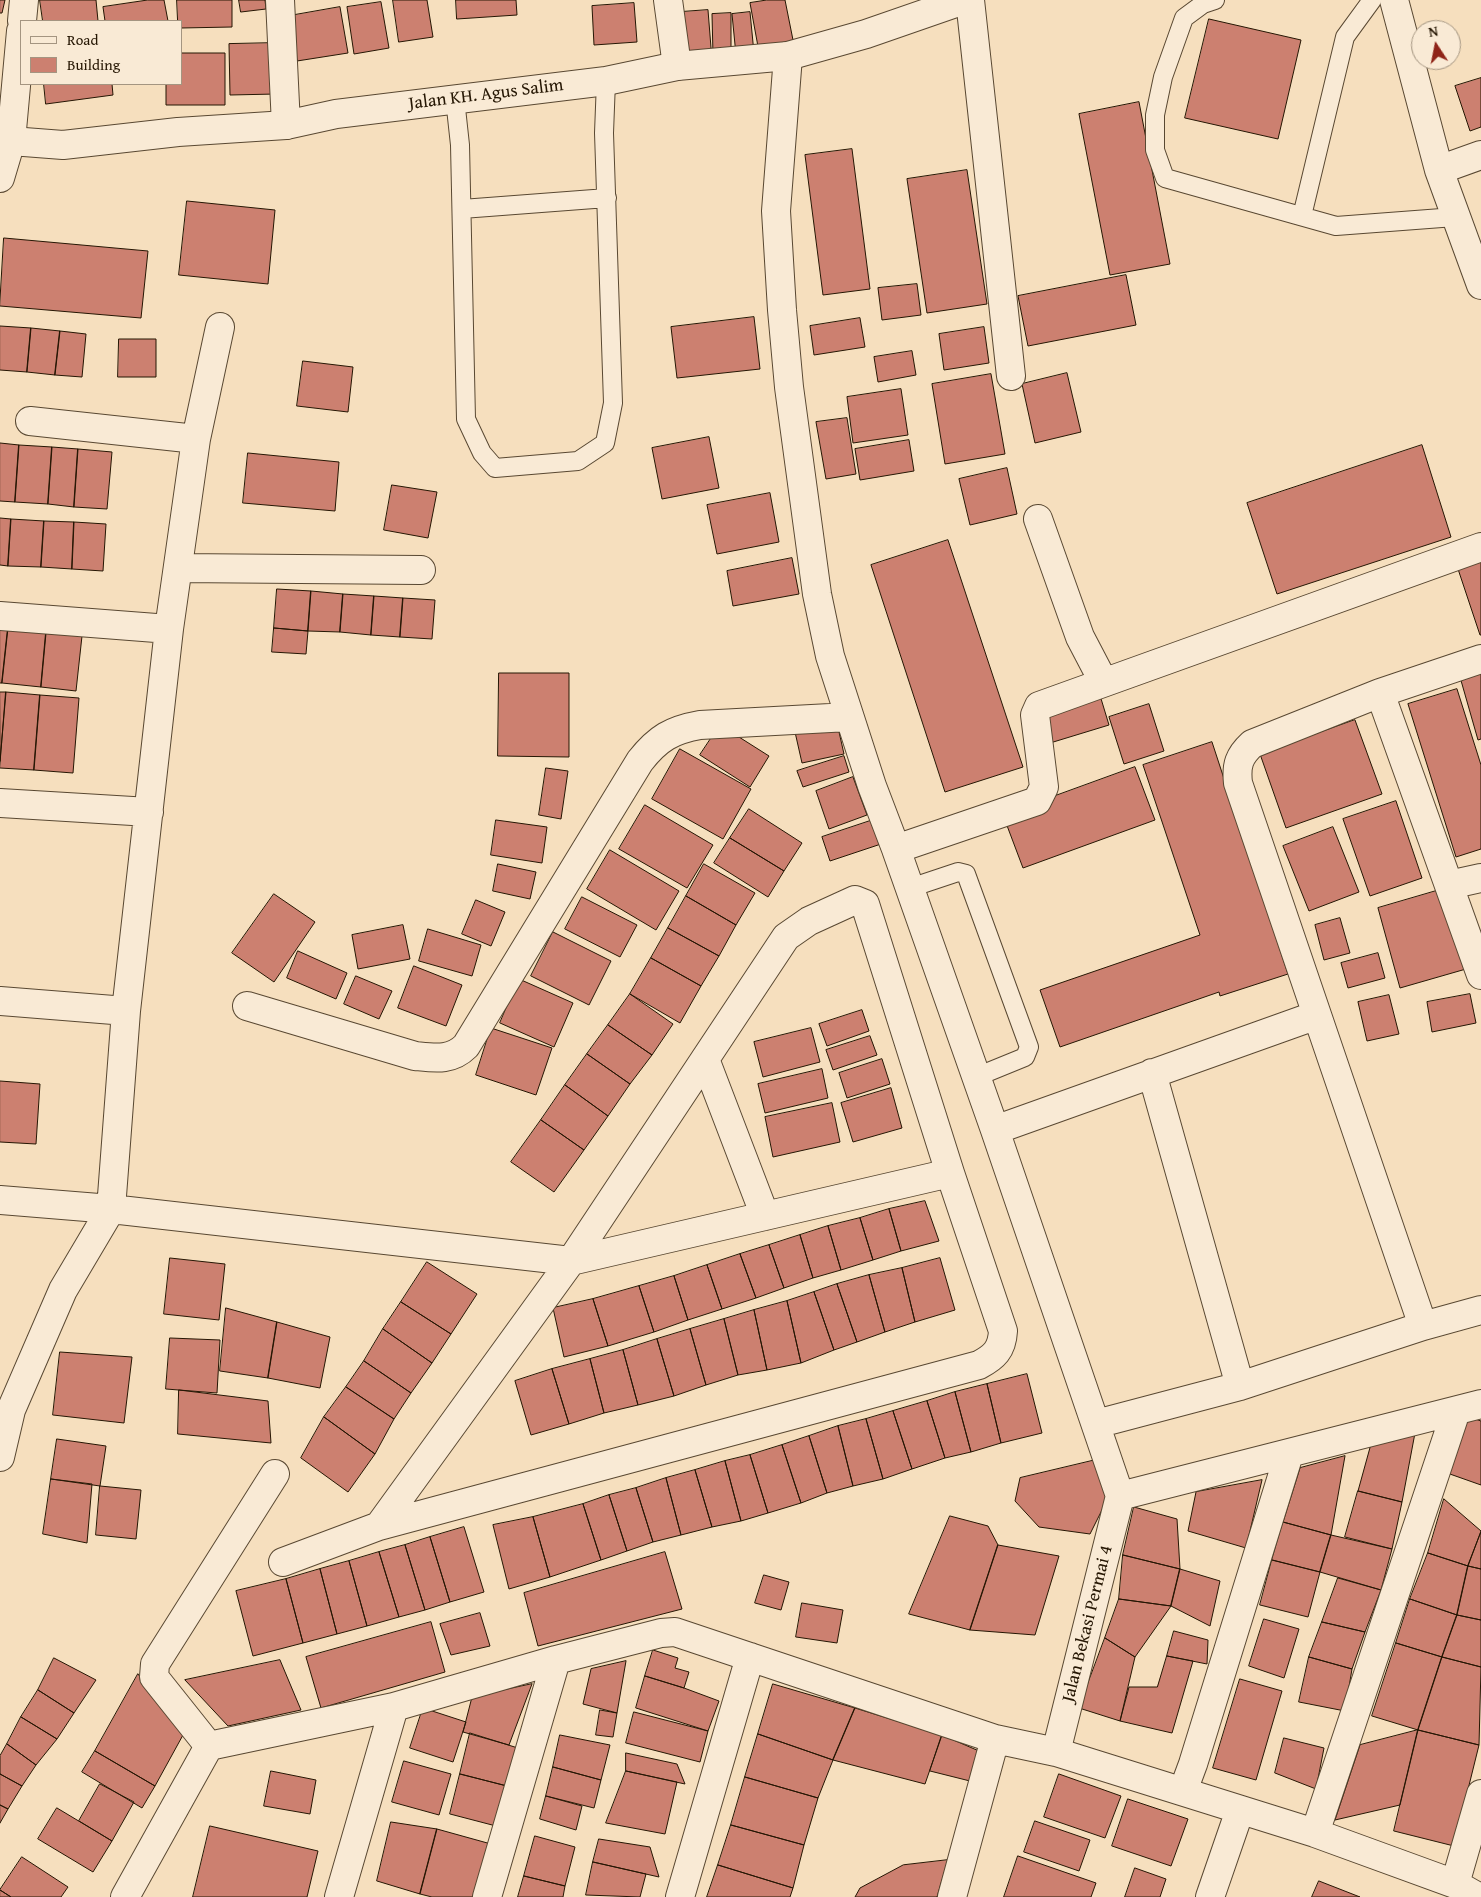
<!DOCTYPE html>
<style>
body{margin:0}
#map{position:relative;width:1481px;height:1897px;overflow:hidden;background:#f6dfbe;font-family:"Gentium Book Plus",serif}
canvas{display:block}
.legend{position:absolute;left:20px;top:20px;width:162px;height:65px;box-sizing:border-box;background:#f9ead5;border:1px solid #a49581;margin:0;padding:6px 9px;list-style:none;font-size:15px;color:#251603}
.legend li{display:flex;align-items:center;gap:10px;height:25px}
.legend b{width:25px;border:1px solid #a49581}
.north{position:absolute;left:1411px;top:20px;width:50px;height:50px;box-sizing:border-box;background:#f9ead5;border:1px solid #a49581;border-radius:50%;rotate:349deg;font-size:14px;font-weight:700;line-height:20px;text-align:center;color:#251603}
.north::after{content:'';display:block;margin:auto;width:18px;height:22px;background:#8f2418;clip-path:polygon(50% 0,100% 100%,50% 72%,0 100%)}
</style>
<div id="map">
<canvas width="1481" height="1897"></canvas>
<ul class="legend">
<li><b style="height:6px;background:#f9ead5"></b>Road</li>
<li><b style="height:14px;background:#cc8070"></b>Building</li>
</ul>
<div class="north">N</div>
</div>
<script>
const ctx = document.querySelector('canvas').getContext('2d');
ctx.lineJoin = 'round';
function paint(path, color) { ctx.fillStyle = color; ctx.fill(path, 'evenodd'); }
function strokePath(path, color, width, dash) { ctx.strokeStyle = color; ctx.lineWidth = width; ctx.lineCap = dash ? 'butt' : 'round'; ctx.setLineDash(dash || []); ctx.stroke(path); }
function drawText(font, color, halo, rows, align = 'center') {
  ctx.font = font + ' "Gentium Book Plus",serif'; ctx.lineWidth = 4.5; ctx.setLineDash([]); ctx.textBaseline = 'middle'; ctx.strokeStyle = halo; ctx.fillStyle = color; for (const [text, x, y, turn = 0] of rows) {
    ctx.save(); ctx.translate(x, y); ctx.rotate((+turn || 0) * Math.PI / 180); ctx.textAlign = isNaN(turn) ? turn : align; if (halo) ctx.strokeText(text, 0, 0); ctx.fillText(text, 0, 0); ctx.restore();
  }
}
const building = new Path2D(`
 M0,0H5L2,13H0Z
 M40,0H96L98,21H43Z
 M148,0H164L168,21H105L103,7Z
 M177,0H232V27L181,28V21H178Z
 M239,0H265L266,9L241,12Z
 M393,0H427L433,37L399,42Z
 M456,0H516L517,15L457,19Z
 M767,0H785L794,45L759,52L750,3Z
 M381,2L389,48L354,54L347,7Z
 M634,3L637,42L594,45L592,6Z
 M340,7L348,53L297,61L289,16Z
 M708,10L712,60L686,63L681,12Z
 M750,12L754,53L736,55L732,14Z
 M731,13V55H713L712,14Z
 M1209,19L1301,40L1278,139L1185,118Z
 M275,43L276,94L230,95L229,44Z
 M181,53H225V105H166V84H181Z
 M1481,78V127L1470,131L1455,86Z
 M44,84H112L113,95L46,104Z
 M1139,102L1170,264L1110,275L1079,114Z
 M852,149L870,289L823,295L805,155Z
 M967,170L987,304L927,313L907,179Z
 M187,201L275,210L268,284L179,275Z
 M4,238L148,251L141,318L0,306Z
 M1126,275L1136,325L1028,346L1018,296Z
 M917,284L921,315L882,320L878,288Z
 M754,317L760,369L677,378L671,327Z
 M860,318L865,347L814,355L810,326Z
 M0,326L31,328L27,372L0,370Z
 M984,327L989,363L944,370L939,334Z
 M31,328L60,331L55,375L27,372Z
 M60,331L86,334L82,377L55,375Z
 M119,339H156V377H118Z
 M912,351L916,375L878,382L874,357Z
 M303,361L353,367L348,412L297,406Z
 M1067,373L1081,432L1035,443L1022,384Z
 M991,374L1005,454L945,464L932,384Z
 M901,389L908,435L853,443L847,397Z
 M847,418L856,474L826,479L816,422Z
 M709,437L719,488L662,499L652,448Z
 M909,440L914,471L860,480L855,449Z
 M0,443L19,445L15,502L0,501Z
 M19,445L52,447L48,504L15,502Z
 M1422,445L1451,537L1277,594L1247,503Z
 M52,447L78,449L74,507L48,504Z
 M78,449L112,452L107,509L74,507Z
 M248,453L339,462L335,511L243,503Z
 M1007,468L1017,514L970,525L959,479Z
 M392,485L437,492L428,538L384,530Z
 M770,493L779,542L717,554L707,505Z
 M0,518L11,519L8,566L0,565Z
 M11,519L44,521L41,567L8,566Z
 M44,521L74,522L72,569L41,567Z
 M74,522L106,524L103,571L72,569Z
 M948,540L1023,767L945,792L871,565Z
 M1481,552V635H1480L1455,560Z
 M792,558L799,594L733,606L727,571Z
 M277,589L311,591L308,631L274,628Z
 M311,591L343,594L340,632L308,631Z
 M343,594L374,596L371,635L340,632Z
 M374,596L403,598L400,637L371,635Z
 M403,598L435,600L432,639L400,637Z
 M0,627L8,628L2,683H0Z
 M8,628L46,633L41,687L2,683Z
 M274,628L308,631L306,654L272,652Z
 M46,633L82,636L76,691L41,687Z
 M1481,671V739L1478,740L1460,677Z
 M499,673H569V757L498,756Z
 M1457,689L1481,765V849L1456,857L1408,704Z
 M0,692H6L0,761Z
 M6,692L40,695L34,770L0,768Z
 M1099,692L1109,725L1050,743L1040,710Z
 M40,695L79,698L73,773L34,770Z
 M1149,704L1164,751L1124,764L1109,717Z
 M1355,720L1382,794L1286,828L1260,754Z
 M837,723L844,754L802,763L795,732Z
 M720,725L769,756L750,787L700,755Z
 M1212,742L1288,974L1220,996L1219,992L1060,1047L1040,990L1200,935L1143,765Z
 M680,749L751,789L723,839L652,799Z
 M844,756L849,772L803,787L797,771Z
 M1135,767L1155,820L1023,868L1003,815Z
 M546,768L568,771L561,819L539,815Z
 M853,777L867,815L829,829L816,791Z
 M1396,801L1422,878L1370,896L1343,819Z
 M645,805L713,845L687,888L619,849Z
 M749,809L802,843L784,871L730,838Z
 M876,819L884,843L830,861L822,837Z
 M496,820L547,827L542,863L491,855Z
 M1333,827L1359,892L1309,911L1283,846Z
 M730,838L784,871L768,897L714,863Z
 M610,850L679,891L656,930L587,889Z
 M498,864L536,872L530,899L493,891Z
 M704,864L755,893L736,925L686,896Z
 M1443,889L1466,969L1400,988L1378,908Z
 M274,894L315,922L274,982L232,953Z
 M686,896L736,925L719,956L668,928Z
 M582,897L637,925L620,957L565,929Z
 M476,900L505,912L491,946L462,934Z
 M1340,918L1350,953L1324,960L1315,925Z
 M403,925L410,959L358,969L352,935Z
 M668,928L719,956L701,986L651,958Z
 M428,929L481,945L472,976L419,961Z
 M553,932L611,961L589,1005L531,976Z
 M298,951L347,973L336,999L287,978Z
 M1378,953L1385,978L1348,988L1341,963Z
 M651,958L701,986L680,1023L630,994Z
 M414,966L462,985L446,1026L398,1008Z
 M356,976L392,991L379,1019L344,1004Z
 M519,979L573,1003L554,1047L500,1023Z
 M630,994L673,1024L652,1055L608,1025Z
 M1470,994L1476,1023L1432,1032L1427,1002Z
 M1389,995L1399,1034L1367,1041L1358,1002Z
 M862,1010L869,1031L827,1046L819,1024Z
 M608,1025L652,1055L630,1084L587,1054Z
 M491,1028L552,1048L536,1095L476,1075Z
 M811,1028L820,1062L763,1077L754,1042Z
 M870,1036L877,1055L833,1070L826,1050Z
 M587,1054L630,1084L608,1116L565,1085Z
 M882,1059L890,1084L847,1098L839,1073Z
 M822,1069L828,1098L765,1113L758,1084Z
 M0,1081L40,1084L36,1144L0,1142Z
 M565,1085L608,1116L584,1150L541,1120Z
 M891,1088L902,1128L853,1142L841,1103Z
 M832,1103L840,1142L773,1157L765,1117Z
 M541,1120L584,1150L554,1192L511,1162Z
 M925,1201L939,1241L901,1251L889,1209Z
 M889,1209L901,1251L873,1260L860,1218Z
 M860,1218L873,1260L841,1270L828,1226Z
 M828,1226L841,1270L813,1278L800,1235Z
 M800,1235L813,1278L784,1288L769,1245Z
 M769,1245L784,1288L756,1298L740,1254Z
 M740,1254L756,1298L722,1309L707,1265Z
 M170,1258L225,1264L219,1320L164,1314Z
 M940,1258L955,1310L915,1322L902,1268Z
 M427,1262L477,1294L451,1334L401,1302Z
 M707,1265L722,1309L688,1320L674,1276Z
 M902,1268L915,1322L885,1332L869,1275Z
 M869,1275L885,1332L857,1342L837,1284Z
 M674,1276L688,1320L654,1332L639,1286Z
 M837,1284L857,1342L834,1350L814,1292Z
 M639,1286L654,1332L608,1346L593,1299Z
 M814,1292L834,1350L801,1363L787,1301Z
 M593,1299L608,1346L564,1357L553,1308Z
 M787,1301L801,1363L767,1370L754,1310Z
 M401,1302L451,1334L432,1363L383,1329Z
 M226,1308L277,1322L268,1378L220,1371Z
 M754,1310L767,1370L738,1375L724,1319Z
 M724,1319L738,1375L706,1385L690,1329Z
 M277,1322L330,1337L320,1388L268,1378Z
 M383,1329L432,1363L411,1393L364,1361Z
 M690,1329L706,1385L674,1396L657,1339Z
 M170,1338L220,1340L217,1393L166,1389Z
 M657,1339L674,1396L638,1405L623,1350Z
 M623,1350L638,1405L604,1413L590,1359Z
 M60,1352L132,1357L124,1423L53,1415Z
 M590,1359L604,1413L569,1424L552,1369Z
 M364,1361L411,1393L394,1419L346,1387Z
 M552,1369L569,1424L531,1435L515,1381Z
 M1027,1374L1042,1433L1001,1443L987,1384Z
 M987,1384L1001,1443L971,1452L955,1392Z
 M346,1387L394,1419L375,1454L324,1417Z
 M179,1390L268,1401L271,1443L178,1434Z
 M955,1392L971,1452L945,1458L927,1401Z
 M927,1401L945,1458L912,1469L893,1411Z
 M893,1411L912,1469L883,1479L866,1419Z
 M1467,1416L1481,1421V1485L1447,1473Z
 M324,1417L375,1454L348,1492L301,1458Z
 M866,1419L883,1479L853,1486L838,1426Z
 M838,1426L853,1486L827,1493L809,1436Z
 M1415,1433L1402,1502L1358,1491L1371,1444Z
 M809,1436L827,1493L801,1503L782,1445Z
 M57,1439L106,1446L100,1486L51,1479Z
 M782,1445L801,1503L768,1513L750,1455Z
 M750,1455L768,1513L741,1521L725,1461Z
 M1345,1456L1331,1535L1283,1522L1300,1468Z
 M1100,1459L1110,1494L1090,1534L1039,1527L1015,1501L1020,1478Z
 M725,1461L741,1521L712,1527L695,1470Z
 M695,1470L712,1527L681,1535L666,1478Z
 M666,1478L681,1535L653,1542L636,1488Z
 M51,1479L92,1484L87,1543L43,1534Z
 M1262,1480L1246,1548L1188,1531L1196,1492Z
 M100,1486L141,1490L136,1539L96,1535Z
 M636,1488L653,1542L627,1551L609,1495Z
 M1358,1491L1402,1502L1392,1549L1345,1537Z
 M609,1495L627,1551L601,1560L583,1504Z
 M1444,1499L1481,1531L1468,1566L1428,1553Z
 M583,1504L601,1560L550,1577L533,1517Z
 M1134,1507L1177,1519L1180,1569L1123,1555Z
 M950,1516L988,1526L998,1545L970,1630L909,1614Z
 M533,1517L550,1577L509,1589L493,1525Z
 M1283,1522L1331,1535L1320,1572L1272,1560Z
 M464,1527L484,1592L450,1602L430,1537Z
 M1481,1532V1569L1468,1566Z
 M1331,1535L1392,1549L1381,1590L1320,1572Z
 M430,1537L450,1602L425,1610L405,1545Z
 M405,1545L425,1610L399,1617L379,1552Z
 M998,1545L1059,1556L1035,1635L970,1630Z
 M379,1552L399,1617L367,1626L349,1561Z
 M665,1552L682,1609L538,1646L524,1593Z
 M1428,1553L1468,1566L1457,1615L1410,1599Z
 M1123,1555L1180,1569L1171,1606L1119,1599Z
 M1272,1560L1320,1572L1308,1617L1260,1605Z
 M349,1561L367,1626L337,1634L320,1569Z
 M1468,1566L1481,1569V1620L1457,1615Z
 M320,1569L337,1634L303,1643L286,1579Z
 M1180,1569L1220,1581L1210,1626L1171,1606Z
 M764,1575L789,1582L781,1610L755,1603Z
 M1338,1578L1381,1590L1365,1632L1322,1622Z
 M286,1579L303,1643L253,1656L236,1591Z
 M1119,1599L1171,1606L1135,1657L1105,1638Z
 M1410,1599L1457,1615L1442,1657L1396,1643Z
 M802,1603L843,1610L837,1643L796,1637Z
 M480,1613L490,1646L451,1655L440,1624Z
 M1457,1615L1481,1620V1667L1442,1657Z
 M1264,1619L1299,1629L1284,1678L1249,1666Z
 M431,1622L445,1672L321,1708L306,1657Z
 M1322,1622L1365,1632L1352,1669L1309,1657Z
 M1174,1631L1208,1640L1207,1664L1167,1656Z
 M1105,1638L1135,1657L1120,1721L1079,1708Z
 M1396,1643L1442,1657L1418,1730L1372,1716Z
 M653,1650L678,1658L675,1668L689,1672L684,1688L645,1676Z
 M1167,1656L1193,1661L1172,1733L1120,1721L1129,1687H1157Z
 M1309,1657L1352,1669L1345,1711L1299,1702Z
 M1442,1657L1481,1667L1479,1745L1418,1730Z
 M54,1658L96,1680L74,1713L38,1690Z
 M280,1660L301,1710L228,1726L185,1680Z
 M626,1661L617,1713L583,1704L591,1669Z
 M138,1674L183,1735L155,1786L95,1751Z
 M645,1676L684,1688L719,1701L708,1731L636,1708Z
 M1240,1679L1282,1691L1256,1780L1213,1768Z
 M532,1684L509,1745L463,1732L472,1697Z
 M773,1684L855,1708L833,1760L758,1734Z
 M38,1690L74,1713L57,1739L21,1717Z
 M423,1708L466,1722L453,1762L410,1748Z
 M855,1708L942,1735L925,1784L833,1760Z
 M600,1710L617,1713L613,1737L596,1735Z
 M634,1712L708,1731L700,1762L626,1743Z
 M21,1717L57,1739L36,1765L7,1744Z
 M1418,1730L1400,1805L1335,1820L1360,1745Z
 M1418,1730L1479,1745L1454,1846L1394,1831Z
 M470,1733L521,1749L507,1786L460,1774Z
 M758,1734L833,1760L818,1798L745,1777Z
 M560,1735L610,1745L601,1780L553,1767Z
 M942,1735L979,1751L970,1781L930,1771Z
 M1284,1738L1324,1748L1316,1789L1275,1773Z
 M7,1744L36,1765L22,1786L0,1774V1756Z
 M95,1751L155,1786L142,1808L82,1772Z
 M626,1753L677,1764L685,1784L626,1771Z
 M404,1761L451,1774L439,1815L392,1802Z
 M553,1767L601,1780L594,1808L546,1796Z
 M271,1771L316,1780L310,1814L264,1806Z
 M626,1771L677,1782L665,1834L606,1823Z
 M0,1774L22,1786L8,1809L0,1805Z
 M460,1774L507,1786L496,1826L450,1814Z
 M1059,1774L1121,1796L1105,1838L1044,1817Z
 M745,1777L818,1798L804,1845L731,1825Z
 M100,1784L134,1802L112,1841L79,1821Z
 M546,1796L582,1806L576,1830L540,1819Z
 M1128,1799L1188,1819L1171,1866L1112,1846Z
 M0,1805L8,1809L0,1823Z
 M57,1808L112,1841L93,1872L38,1839Z
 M1035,1821L1090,1840L1079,1871L1024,1852Z
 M391,1822L437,1829L420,1894L377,1881Z
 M731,1825L804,1845L793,1888L718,1865Z
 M210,1826L318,1851L307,1897H193Z
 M437,1829L491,1844L476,1897H432L420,1894Z
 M535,1836L575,1847L565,1886L524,1876Z
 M599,1839L650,1847L659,1877L593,1862Z
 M1018,1856L1096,1883L1091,1897H1004Z
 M22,1857L68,1887L61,1897H11L0,1890Z
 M948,1860L937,1897H855L860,1888L903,1865Z
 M593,1862L646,1874L640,1897L586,1895Z
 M718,1865L793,1888L790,1897H707Z
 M1135,1868L1166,1879L1160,1897H1125Z
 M524,1876L565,1886L563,1897H518Z
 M1319,1881L1360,1897H1312Z
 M0,1890L11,1897H0Z`);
paint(building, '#cc8070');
strokePath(building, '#251603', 1);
const service = new Path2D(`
 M1215,0L1203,4L1184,18L1163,77L1155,115V150L1165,178L1336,226L1455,217
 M455,99L460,145L466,419L482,453L495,468L578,461L605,443L613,403L604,133L606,81
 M462,209L607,198
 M1302,216L1345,37L1372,0
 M910,888L958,872L966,874L1029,1047L1025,1057L976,1077`);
const minor = new Path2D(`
 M280,0L286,125
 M668,0L677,66
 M970,0L1011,376
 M1394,0L1439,170L1481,285
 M22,21L24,0
 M788,56L776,211L782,310L789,387L817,594L830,656L872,786L896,849L995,1130L1120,1496
 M1439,170L1481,155
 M0,178L11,141L21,31
 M196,439L220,327
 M1038,519L1080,637L1103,681
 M178,568L421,570
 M0,616L169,629
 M1380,693L1481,975
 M0,803L149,812
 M896,849L1037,801L1044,787L1035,715L1039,706L1481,547
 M1449,885L1481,878
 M0,1001L126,1011
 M247,1006L415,1056C435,1058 451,1061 466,1046L640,761C658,738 672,730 700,725L849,717
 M705,1059L765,1216
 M1152,1073L1240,1386
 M995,1130L1317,1015
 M0,1200L111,1209L571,1261L786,937L809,921L855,900L865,904L950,1173L571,1261L379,1526L979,1365C994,1357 1002,1350 1003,1331L950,1173
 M1423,1326L1238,783C1236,765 1239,756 1252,744L1380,693L1481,659
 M1096,1424L1240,1386L1423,1326L1481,1310
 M0,1457L11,1410L63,1290L111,1209L126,1011L169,629L196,439L30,421
 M275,1474L155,1664L154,1677L209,1746L394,1707
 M1120,1496L1481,1404
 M283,1562L379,1526
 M1056,1752L1120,1496
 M1183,1791L1193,1764L1289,1454
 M1315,1833L1456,1411
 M1455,1884L1481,1794
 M125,1897L209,1746
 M339,1897L394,1707L556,1660L661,1633L675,1632L995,1739L1056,1752L1315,1833L1455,1884L1478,1897
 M487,1897L556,1660
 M680,1897L750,1657
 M952,1897L995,1739
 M1210,1897L1240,1810`);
const tertiary = new Path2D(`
 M0,144L11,141L63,145L178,132L286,125L336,114L606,81L677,66L788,56L866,34L964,0`);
strokePath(service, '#594832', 20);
strokePath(minor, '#594832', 30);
strokePath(tertiary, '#594832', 30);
strokePath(service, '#f9ead5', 18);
strokePath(minor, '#f9ead5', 28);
strokePath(tertiary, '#f9ead5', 28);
drawText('18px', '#251603', '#f9ead5', [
 ["Jalan KH. Agus Salim",486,95,-7],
 ["Jalan Bekasi Permai 4",1088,1624,-76]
]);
</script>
